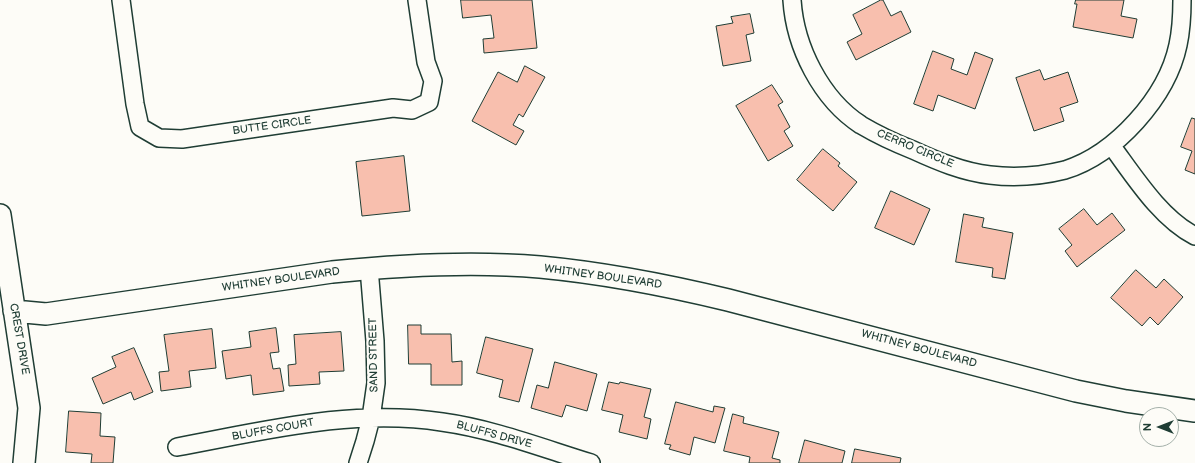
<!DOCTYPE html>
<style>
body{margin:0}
#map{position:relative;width:1195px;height:463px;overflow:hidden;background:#fdfcf7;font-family:"Balsamiq Sans",sans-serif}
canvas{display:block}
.north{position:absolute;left:1139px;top:407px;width:40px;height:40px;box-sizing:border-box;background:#fdfcf7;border:1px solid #a4b0a9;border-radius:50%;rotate:270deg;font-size:11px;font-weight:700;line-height:16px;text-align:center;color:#1f3d34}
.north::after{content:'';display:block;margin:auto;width:14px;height:18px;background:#1f3d34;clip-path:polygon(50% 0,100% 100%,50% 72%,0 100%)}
</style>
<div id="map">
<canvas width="1195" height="463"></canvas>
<div class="north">N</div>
</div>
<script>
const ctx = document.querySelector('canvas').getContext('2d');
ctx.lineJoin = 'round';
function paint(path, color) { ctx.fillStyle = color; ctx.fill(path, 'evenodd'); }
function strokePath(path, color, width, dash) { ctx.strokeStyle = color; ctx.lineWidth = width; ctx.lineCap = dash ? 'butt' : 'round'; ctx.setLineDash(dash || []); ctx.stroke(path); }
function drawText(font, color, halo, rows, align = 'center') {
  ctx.font = font + ' "Balsamiq Sans",sans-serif'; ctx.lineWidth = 4; ctx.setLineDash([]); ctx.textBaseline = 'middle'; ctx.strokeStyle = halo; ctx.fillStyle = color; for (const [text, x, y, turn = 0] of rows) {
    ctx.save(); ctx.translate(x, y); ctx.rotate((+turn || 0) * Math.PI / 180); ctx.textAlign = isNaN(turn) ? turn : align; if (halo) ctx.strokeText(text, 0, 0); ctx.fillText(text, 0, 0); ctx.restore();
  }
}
const building = new Path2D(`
 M461,0H532L537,48L484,53L483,39L494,38L491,15L463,18Z
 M881,0H883L891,16L901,11L911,32L856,60L847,42L862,34L853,15Z
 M1076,0H1124L1121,16L1137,19L1133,38L1073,27L1077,4H1075Z
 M750,14L754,33L746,35L751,61L723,66L716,26L733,23L731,17Z
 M933,51L954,59L951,69L967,75L975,52L993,59L975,109L938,95L933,111L914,104Z
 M525,66L545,77L523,117L519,114L513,125L524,131L516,145L472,121L498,72L517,82Z
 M1040,70L1044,80L1068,72L1078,102L1060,108L1064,121L1034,131L1016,78Z
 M772,85L783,102L778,105L790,127L784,131L793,146L768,161L736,106Z
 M1192,118L1195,119V174L1185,170L1192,151L1181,147Z
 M823,149L840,163L838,166L857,182L833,211L797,180Z
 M404,156L410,211L362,216L356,162Z
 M891,191L930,209L914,245L875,228Z
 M1084,209L1097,225L1112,213L1125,230L1077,267L1065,251L1072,245L1059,229Z
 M964,214L984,218L982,227L1013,233L1005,279L992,277L993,268L956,262Z
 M1136,270L1156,288L1164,279L1183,297L1158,325L1150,317L1142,326L1111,298Z
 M408,325H421V334H451L452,362L462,361V385H431V364H409Z
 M276,328L279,352L270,353L273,369L280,368L284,391L253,395L251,375L226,379L222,351L251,347L249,332Z
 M212,329L216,368L189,371L191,387L161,391L159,372L169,371L164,335Z
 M341,332L344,371L319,372L320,384L289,386L288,365L296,364L294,335Z
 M486,337L533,349L519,402L499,397L503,380L477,373Z
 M134,348L153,392L134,400L131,392L103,404L92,378L116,367L112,357Z
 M555,362L597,374L587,411L566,405L562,417L531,408L537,385L548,388Z
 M609,382L619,384L620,382L651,389L644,417L651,419L647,439L619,432L623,415L602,410Z
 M676,402L713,412L714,406L725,408L715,443L694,437L690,455L669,449L671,445L665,444Z
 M69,411L101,413L100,436L115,437L113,463H91L92,454L66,452Z
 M733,414L744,417L743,423L779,432L772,458L780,460V463H749L750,457L724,451Z
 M805,440L845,451L842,463H799Z
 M855,449L901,458L900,463H852Z`);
paint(building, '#f8bfae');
strokePath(building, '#1f3d34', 1);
const minor = new Path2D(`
 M121,0L135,104L140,127L159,138L182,139L393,108L412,110L429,102L433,81L426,62L417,0
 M792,0C795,47 821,99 861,125C878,135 895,143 913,150C937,161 963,172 990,175C1014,178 1041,176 1065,170C1116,154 1167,97 1178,45C1181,31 1182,15 1182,0
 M1111,145C1134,176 1160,218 1195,236
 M177,447C264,431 353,408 442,422C493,429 542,448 591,463
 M358,463L365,441L371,418L376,383L375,341L369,268`);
const tertiary = new Path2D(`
 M0,215L29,408L24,463
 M14,311L46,314L332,272C401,265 471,261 540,267C604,273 666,285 728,300L1076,391L1126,401L1195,411`);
strokePath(minor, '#1f3d34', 20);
strokePath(tertiary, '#1f3d34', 24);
strokePath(minor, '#fdfcf7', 17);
strokePath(tertiary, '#fdfcf7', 21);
drawText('11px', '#1f3d34', '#fdfcf7', [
 ["BUTTE CIRCLE",272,126,-8],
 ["CERRO CIRCLE",915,149,23],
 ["WHITNEY BOULEVARD",603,277,8],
 ["WHITNEY BOULEVARD",281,280,-8],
 ["CREST DRIVE",19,339,80],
 ["WHITNEY BOULEVARD",919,349,15],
 ["SAND STREET",374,355,-91],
 ["BLUFFS COURT",273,430,-10],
 ["BLUFFS DRIVE",494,435,15]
]);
</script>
